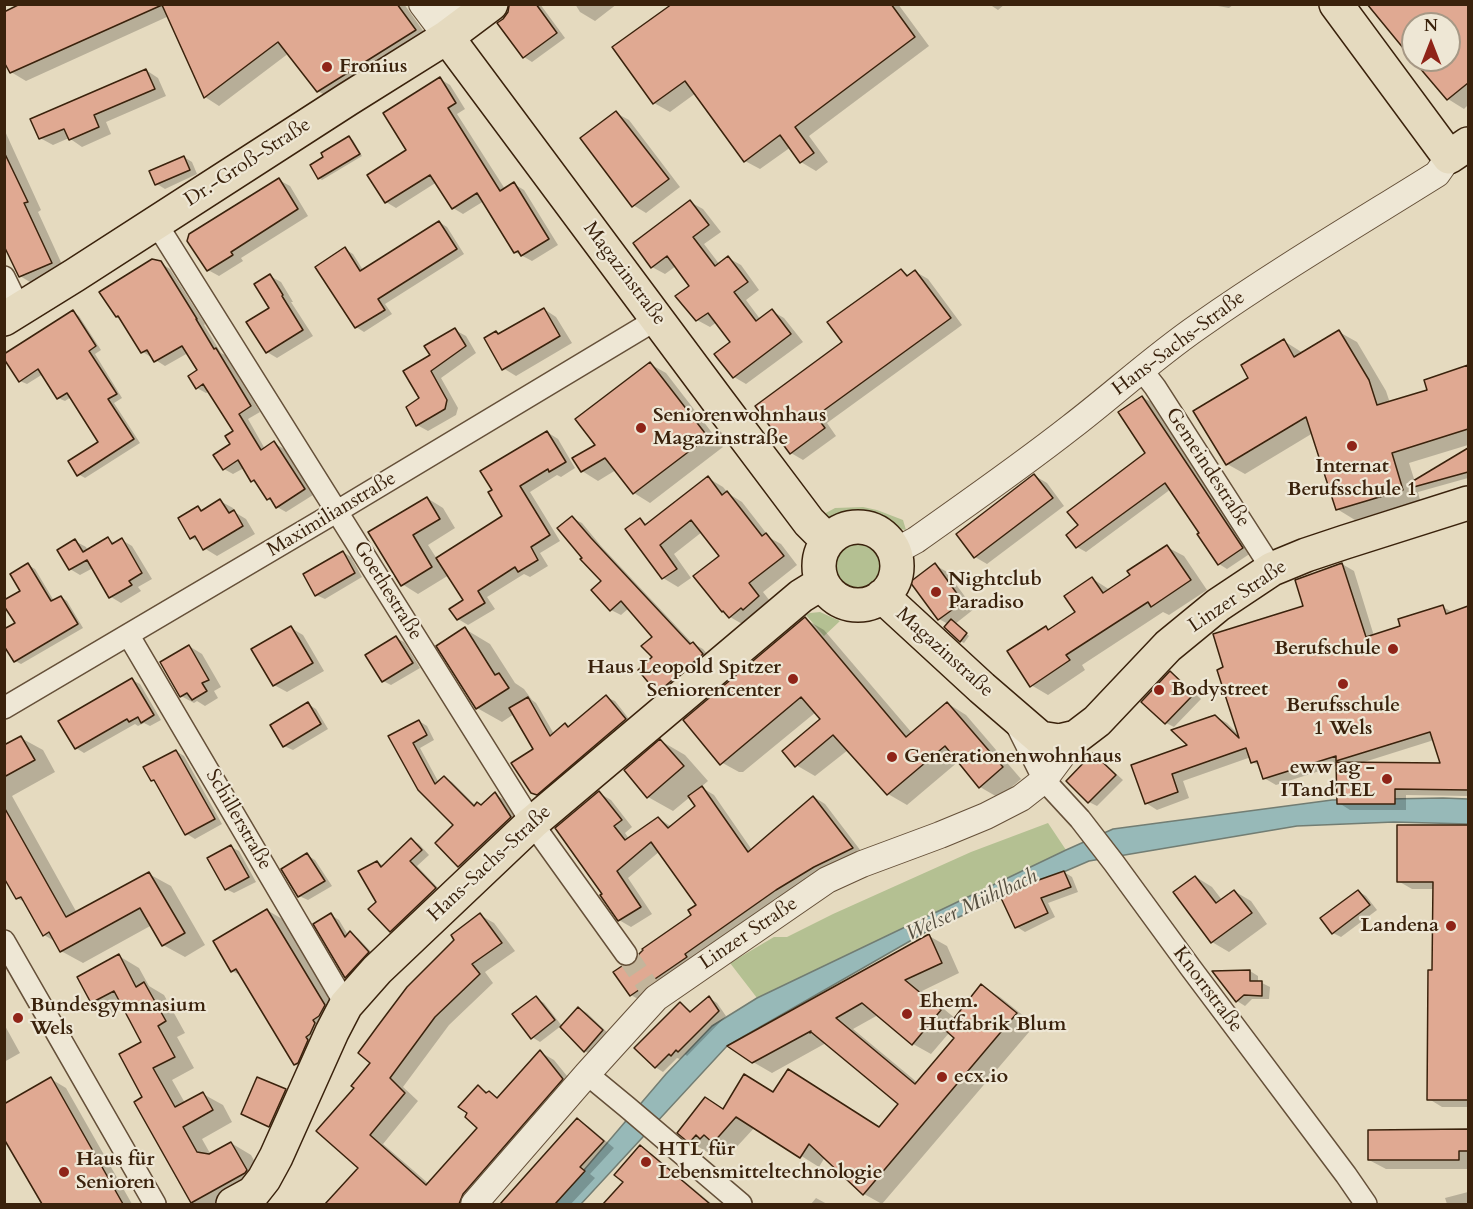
<!DOCTYPE html>
<meta charset="utf-8">
<style>
body{margin:0}
#map{position:relative;width:1473px;height:1209px;overflow:hidden;background:#e5dabf;font-family:Cardo,serif}
canvas{display:block}
.frame{position:absolute;inset:0;border:6px solid #3a220c;pointer-events:none}
.north{position:absolute;left:1401px;top:12px;width:60px;height:60px;box-sizing:border-box;background:#eee7d5;border:2px solid #a69885;border-radius:50%;rotate:0deg;font-size:16px;font-weight:700;line-height:24px;text-align:center;color:#3a220c}
.north::after{content:'';display:block;margin:auto;width:21px;height:27px;background:#8f2418;clip-path:polygon(50% 0,100% 100%,50% 72%,0 100%)}
</style>
<div id="map">
<canvas width="1473" height="1209"></canvas>
<div class="frame"></div>
<div class="north">N</div>
</div>
<script>
const ctx = document.querySelector('canvas').getContext('2d');
ctx.lineJoin = 'round';
function paint(path, color) { ctx.fillStyle = color; ctx.fill(path, 'evenodd'); }
function strokePath(path, color, width, dash) { ctx.strokeStyle = color; ctx.lineWidth = width; ctx.lineCap = dash ? 'butt' : 'round'; ctx.setLineDash(dash || []); ctx.stroke(path); }
function drawText(font, color, halo, rows, align = 'center') {
  ctx.font = font + ' Cardo,serif'; ctx.lineWidth = 4.5; ctx.setLineDash([]); ctx.textBaseline = 'middle'; ctx.strokeStyle = halo; ctx.fillStyle = color; for (const [text, x, y, turn = 0] of rows) {
    ctx.save(); ctx.translate(x, y); ctx.rotate((+turn || 0) * Math.PI / 180); ctx.textAlign = isNaN(turn) ? turn : align; if (halo) ctx.strokeText(text, 0, 0); ctx.fillText(text, 0, 0); ctx.restore();
  }
}
paint(new Path2D(`
 M863,507L877,510L903,520L906,530L883,526L876,521L862,518L849,521H834L824,514L835,508Z
 M831 565a27 27 0 1 1 54 0a27 27 0 1 1-54 0Z
 M820,612L840,621L824,636L806,615L810,613Z
 M1048,823L1066,850L757,998L730,963L774,937H787L833,914L971,852Z`), '#b4c092');
const water = new Path2D(`
 M1443,798L1468,799V824L1394,822L1297,826L1089,861L931,929L727,1046L581,1204H555L666,1074L712,1026L757,998L1066,850L1113,829L1332,800Z`);
paint(water, '#97b9b8');
strokePath(water, '#727d73', 1.5);
paint(new Path2D(`
 M24,4H404L429,39L333,100L318,91L289,53L219,106L205,97L169,16L26,81L11,72Z
 M514,4H540L565,38L532,62L524,57L499,23L509,13Z
 M575,4H617L595,21L580,12Z
 M674,4H898L929,46L809,136L828,162L816,171L801,162L791,147L760,169L745,161L696,93L670,112L654,103L614,48Z
 M989,4H1005L998,10Z
 M1207,4H1234L1229,8Z
 M1381,4H1468V105L1464,109L1448,99L1415,60H1449V24H1413V58Z
 M146,70L158,78L166,96L106,122L111,134L82,147L69,138L53,145L40,138Z
 M440,79L450,85L465,109L457,114L505,189L514,184L524,190L558,245L532,261L515,252L484,201L463,214L453,208L437,182L396,208L386,202Z
 M616,113L629,120L680,187L646,213L633,205Z
 M4,129L41,210L38,212L65,271L35,285L20,276L4,242Z
 M349,138L353,140L362,156L322,180L319,178Z
 M184,157L192,162L197,174L165,189L157,184Z
 M279,180L290,186L308,216L241,258L243,261L219,276L208,270Z
 M690,202L703,209L721,232L704,244L720,265L728,258L741,265L759,290L746,300L760,319L772,311L784,318L803,342L746,384L734,377L732,342L717,322L710,327L697,320L691,286L676,266L665,274L652,267L635,244Z
 M439,222L447,227L464,254L385,304L392,314L364,332L356,327L345,249L353,254L363,270Z
 M160,263L170,269L205,324L204,325L221,353L225,355L260,412L248,419L265,449L274,443L284,449L313,495L286,512L277,507L274,502L268,499L259,485L252,481L244,468L233,474L224,469L232,445L235,431L210,391L206,393L197,388L200,370L188,353L165,366L143,352L122,319L117,316Z
 M901,270L910,276L916,272L928,279L962,325L827,423L836,436L803,460L791,453L844,342Z
 M270,276L281,282L293,302H291L313,336L277,358L267,352L271,308Z
 M544,309L556,317L572,343L516,376L503,368L496,332L500,335Z
 M73,312L79,316L101,350L95,354L122,398L114,403L140,443L85,478L78,474L100,442L71,397L65,401L58,398L43,374L27,384L20,381Z
 M455,330L466,336L476,353L441,378L458,408L456,415L428,431L417,425L421,398L432,356Z
 M1339,332L1357,342L1386,391L1390,403L1429,391L1425,381L1468,367V445L1409,463L1415,482L1468,450V478L1418,492L1420,500L1355,520L1337,509L1313,433L1245,474L1227,464L1250,379L1284,341L1303,353Z
 M650,364L666,373L723,447L650,503L634,493L616,470L598,481L582,471Z
 M1142,397L1151,402L1251,553L1227,569L1219,564L1201,533L1171,489L1086,552L1077,547L1068,535L1080,526L1147,453Z
 M547,432L558,439L575,468L561,477L557,475L530,492L560,541L540,553L548,566L530,577L524,574L487,597L495,609L468,625L458,619L465,600L449,575L418,594L402,584L370,532L427,498L443,508L455,528L428,545L437,559L505,516Z
 M1035,476L1047,483L1064,506L987,564L975,557Z
 M708,478L723,487L729,494L742,502L770,538L781,544L797,565L763,592L773,605L744,625L730,617L721,556L702,532L674,554L691,578L678,587L663,578L640,520L648,525Z
 M220,501L233,508L236,513L246,519L255,534L217,556L204,548L201,543L191,538L198,508L203,511Z
 M572,518L582,523L601,546L692,643L703,649L712,660L668,697L658,691L655,657L654,637L629,608L621,615L611,610L603,581Z
 M108,539L115,543L122,540L132,546L152,579L138,587L141,591L121,603L111,597L93,568L80,575L70,569L75,541L86,547L88,551Z
 M1167,547L1184,556L1207,590L1169,615L1163,612L1082,665L1085,670L1048,695L1031,685L1046,627L1051,630L1077,612L1093,579L1110,590L1132,576Z
 M343,552L351,557L362,577L325,599L316,595Z
 M1342,564L1354,571L1374,636L1402,627L1443,607L1454,613L1468,608V796L1406,795V810H1350L1339,803L1338,765L1276,785L1264,778L1261,766L1252,762L1251,757L1183,781L1189,798L1157,810L1146,803L1215,716L1227,723L1240,736L1305,607ZM1434,740L1442,764L1361,763Z
 M28,565L35,569L54,601L61,597L67,601L83,628L21,664L15,661L17,623Z
 M935,565L947,572L974,609L955,624L969,636L964,643L960,641L948,624L939,619Z
 M805,619L824,630L912,733L947,703L966,715L1021,779L999,798L980,787L959,761L907,805L888,794L848,750L815,776L796,765L822,719L816,712L743,772H739L719,761Z
 M291,628L303,635L324,671L287,692L274,685Z
 M465,629L490,644L515,683L524,689L532,700L536,703L554,734L565,725L570,727L606,697L615,701L633,724L540,797L532,792L535,749L514,714L502,722L477,708Z
 M396,638L404,642L420,668L391,685L383,681Z
 M189,646L202,654L221,687L214,691L218,698L205,706L197,701L194,703L181,696Z
 M1170,673L1178,678L1201,699L1174,727L1166,723Z
 M132,680L140,684L161,720L150,726L144,723L138,726L135,724L84,753L76,748Z
 M308,704L316,709L328,729L293,750L284,746Z
 M419,721L427,726L434,740L420,748L439,783L444,777L452,782L476,806H482L495,794L503,799L518,822L467,870L459,866L437,843L455,825L390,737Z
 M21,738L43,750L55,772L12,796L77,913L149,874L171,886L205,945L185,957L163,945L152,925L83,963L61,951L56,942L44,935L26,903L17,898L4,875V747Z
 M661,741L685,755L708,781L701,787L714,795L752,850L814,797L825,804L864,855L643,1002L631,995L628,968L635,965L693,915L698,905L660,851L628,878L652,914L631,927L619,920L599,793L611,800L632,827L625,833L629,839L658,818L672,827L697,807L690,797L673,811L648,797Z
 M176,751L184,756L222,824L195,839L187,834L158,783L152,780Z
 M1093,755L1101,760L1123,780L1097,806L1089,802Z
 M1399,826H1468V1107H1442L1429,1099L1434,971V889H1412L1398,881Z
 M412,840L419,844L429,855L417,866L443,893L399,935L391,931L377,902V862L384,866Z
 M231,847L239,851L256,882L234,893L226,889Z
 M307,855L315,860L332,886L308,900L299,896Z
 M1064,872L1072,877L1078,892L1048,903L1055,917L1025,932L1017,927L1003,898Z
 M1196,877L1212,887L1222,900L1234,891L1251,901L1267,924L1229,952L1212,942Z
 M1358,891L1366,896L1377,910L1341,937L1333,933Z
 M267,910L292,925L349,1020L320,1079L295,1064L242,976L232,971Z
 M331,915L339,920L348,935L350,933L358,938L376,957L354,981L346,977Z
 M480,915L494,923L515,951L485,972L493,983L449,1025L403,1087L418,1101L383,1144L429,1184L479,1128L478,1087L499,1098L540,1052L554,1060L576,1087L476,1204H327L360,1168L356,1088L372,1063Z
 M929,936L947,946L959,973L922,991L956,1019L982,986L1000,997L1035,1025L882,1204L864,1194L825,1157L819,1167L755,1127L732,1152L721,1146L720,1148L715,1145L709,1153L690,1142L679,1132L724,1110L774,1094L880,1128L900,1104L826,1043L772,1073L753,1062ZM878,1015L913,1044L931,1054L949,1033L956,1038L918,1083L853,1029Z
 M119,956L139,968L149,986L164,995L185,1033L177,1037L194,1068L172,1080L185,1103L203,1094L223,1105L232,1122L202,1139L211,1155L231,1143L251,1155L266,1182L228,1204H197L192,1202L144,1098V1042L124,1007L112,1014L92,1002Z
 M1250,971L1258,976V983H1262L1270,987L1269,999H1252L1245,1006L1237,1001Z
 M536,998L544,1003L562,1026L579,1008L587,1013L610,1035L592,1056L585,1051L561,1026L540,1042L532,1037Z
 M709,998L717,1003L726,1016L687,1056L685,1054L680,1059L677,1058L663,1072L655,1067L680,1004L692,1012Z
 M4,1024L20,1053L4,1062Z
 M51,1079L66,1088L132,1204H44L4,1136Z
 M285,1091L293,1095L277,1130L253,1119Z
 M577,1120L588,1126L614,1148L590,1174L595,1178L571,1204H502Z
 M1369,1131H1468V1169H1386L1369,1160Z
 M640,1147L652,1154L712,1204H605L625,1182Z
 M1468,1192V1204H1447L1445,1198Z
 M816,1198L827,1204H811Z`), '#0003');
const building = new Path2D(`
 M20,4H397L416,30L317,92L278,42L204,98L162,5L10,73L4,62V12Z
 M512,4H536L557,33L523,58L497,23L503,19L508,12L509,6Z
 M672,4H891L915,37L795,127L814,153L800,163L780,135L744,162L685,81L653,104L612,47Z
 M1367,4H1468V83L1447,100L1413,60H1449V24H1413V60Z
 M146,69L155,89L94,115L99,127L69,140L64,129L39,139L30,119Z
 M440,77L456,103L448,108L500,191L514,182L549,239L521,256L518,251L514,253L477,193L452,209L430,175L385,203L367,175L406,150L383,113Z
 M616,111L669,179L632,207L580,138Z
 M349,136L360,154L318,179L310,165L323,157L321,153Z
 M4,152L28,202L24,203L52,263L19,277L4,246Z
 M184,156L190,170L155,185L149,171Z
 M279,178L298,209L231,252L233,255L207,271L187,241L189,234Z
 M690,200L709,225L693,237L715,266L728,256L748,282L734,292L756,321L772,309L791,334L733,378L714,354L730,342L708,313L696,321L675,296L689,286L667,256L651,268L633,243Z
 M439,221L457,249L378,299L385,310L355,328L315,267L345,247L360,271Z
 M152,259L161,261L197,319H196L214,349L216,348L251,406L239,414L261,450L274,441L305,489L276,508L270,498L267,500L254,480L251,482L238,460L223,470L213,455L230,444L225,436L233,431L203,384L196,389L188,376L197,370L182,346L154,362L147,350L141,353L118,316L116,317L99,292Z
 M901,269L907,276L915,270L951,318L816,416L825,428L790,454L755,406L842,342L827,322Z
 M270,274L283,295L282,296L303,330L266,353L246,322L269,308L254,284Z
 M544,308L560,336L502,370L484,338L496,331L498,334Z
 M73,310L96,346L89,351L117,394L108,399L134,439L77,476L68,461L98,442L67,393L57,399L38,369L19,382L4,359V354Z
 M455,328L466,346L431,371L447,400L445,409L416,426L406,407L419,398L403,371L430,355L424,346Z
 M1339,330L1369,380L1377,405L1427,390L1424,380L1468,365V429L1392,453L1403,490L1336,510L1306,417L1226,465L1193,411L1248,378L1241,365L1284,339L1294,357Z
 M650,362L708,437L633,494L605,458L581,472L572,458L595,445L575,419Z
 M1142,396L1243,548L1218,565L1197,534L1199,533L1165,483L1076,548L1066,535L1078,525L1067,512L1145,453L1118,412Z
 M547,431L566,462L549,472L548,469L520,486L550,535L531,547L538,560L518,572L515,567L478,591L485,603L457,620L449,609L463,600L436,558L502,516L488,492L492,490L480,471Z
 M1468,448V472L1410,488L1408,484Z
 M1034,474L1053,498L974,558L956,534Z
 M708,476L722,495L727,491L762,536L766,533L784,556L749,583L759,596L743,610L741,608L729,618L723,611L722,612L693,576L719,556L691,520L660,545L677,569L662,579L625,529L640,518L645,525Z
 M427,497L440,519L413,535L432,567L401,586L368,532Z
 M220,499L229,513L234,510L243,526L203,550L195,536L190,539L178,518L198,506L201,511Z
 M572,516L591,538L690,644L693,642L703,654L657,693L638,670L652,657L641,646L652,637L621,601L610,611L591,590L601,581L580,559L582,558L557,528Z
 M108,537L112,544L122,538L142,573L129,581L132,585L109,598L87,560L69,570L57,550L75,539L83,552Z
 M1167,545L1191,580L1151,607L1148,602L1066,655L1070,660L1030,687L1007,651L1046,626L1048,630L1075,612L1064,596L1092,577L1103,593L1130,575L1127,571Z
 M343,551L355,573L315,596L303,574Z
 M28,563L51,601L61,596L78,624L14,662L4,646V629L15,623L4,606V600L20,591L10,574Z
 M935,563L963,602L938,620L910,582Z
 M1342,563L1366,637L1400,626L1398,619L1443,605L1446,614L1468,606V790L1395,789V804H1337L1336,762L1440,763L1430,732L1336,761V756L1263,779L1257,761L1251,763L1246,748L1172,774L1178,792L1145,804L1131,765L1187,745L1171,730L1215,715L1239,738L1217,670L1223,667L1213,634L1303,606L1295,580Z
 M805,617L906,737L947,702L1003,767L979,788L945,746L887,795L833,735L795,767L782,751L820,719L801,697L720,765L683,720Z
 M951,619L967,633L960,642L944,627Z
 M291,626L313,663L273,686L251,649Z
 M465,627L495,675L499,673L509,688L476,709L436,646Z
 M396,636L413,663L382,682L365,655Z
 M189,645L209,680L202,683L207,691L192,700L187,693L180,697L160,662Z
 M1170,671L1194,694L1165,724L1141,702Z
 M132,678L154,715L141,723L138,717L129,722L127,719L75,749L58,721Z
 M606,695L626,719L537,795L531,793L511,763L533,749L509,708L528,697L550,736L565,723L568,727Z
 M308,702L321,724L283,747L270,725Z
 M419,720L427,735L413,743L435,784L444,776L474,806L477,802L481,805L495,792L511,817L458,867L435,843L453,825L418,790L388,736Z
 M21,736L35,760L4,777V745Z
 M660,739L684,766L647,798L624,770Z
 M176,750L215,819L185,835L154,780L151,781L143,767Z
 M1093,753L1116,775L1088,803L1066,781Z
 M702,786L748,852L813,796L853,848L814,867L776,890L685,954L687,957L630,996L613,972L622,966L628,967L634,964L637,960L639,954L643,950L642,949L691,915L688,910L696,905L651,842L617,871L641,907L618,921L600,895L602,894L555,828L599,791L622,820L614,826L625,840L658,817L668,828L695,806L688,796Z
 M4,807L66,917L149,872L185,933L162,946L140,908L60,952L49,932L43,936L21,897L16,899L4,878Z
 M1397,825H1468V1100H1427L1428,970H1432L1433,882H1397Z
 M411,838L422,850L410,861L436,888L390,932L368,909L376,902L358,871L377,861L381,867Z
 M231,845L249,877L225,890L207,858Z
 M307,853L325,881L298,897L281,869Z
 M1064,871L1071,887L1041,898L1048,913L1015,928L1001,898L1033,882Z
 M1195,876L1216,903L1234,890L1252,913L1211,943L1173,892Z
 M1358,890L1370,905L1332,934L1320,918Z
 M267,909L325,1005L319,1016L313,1020L315,1023L310,1034L306,1037L308,1040L298,1063L294,1065L236,969L231,972L213,941Z
 M331,913L345,937L350,931L369,952L345,978L313,924Z
 M480,913L502,943L472,964L480,974L435,1017L390,1078L405,1093L370,1135L426,1185L477,1128L465,1117L467,1113L458,1107L478,1085L486,1093L489,1091L497,1098L540,1050L563,1079L463,1194L459,1204H325L358,1168L316,1131L354,1088L351,1086L370,1063L358,1053L377,1027L407,987L454,940L451,935Z
 M929,934L942,963L905,980L941,1010L912,1045L862,1003L836,1018L915,1084L954,1038L945,1030L981,984L1017,1013L863,1195L809,1144L800,1158L736,1117L713,1143L704,1135L700,1139L696,1135L689,1143L677,1133L705,1097L723,1109L744,1074L773,1092L788,1069L879,1127L898,1104L811,1032L810,1033L811,1031L752,1063L727,1046Z
 M119,954L136,987L144,982L166,1021L158,1026L175,1057L153,1068L175,1107L203,1092L213,1110L183,1127L197,1152L209,1154L231,1142L247,1170L245,1173L191,1203L134,1102L142,1097L119,1054L141,1042L114,991L91,1003L77,977Z
 M1250,970V981H1262V996L1244,995L1236,1002L1212,971Z
 M536,996L555,1020L531,1039L512,1014Z
 M709,996L719,1011L678,1052L676,1050L671,1056L669,1054L655,1068L634,1048L680,1002L690,1012Z
 M578,1007L603,1030L584,1052L560,1027Z
 M51,1077L123,1204H42L4,1139V1104Z
 M257,1077L286,1089L269,1127L241,1114Z
 M577,1118L604,1141L580,1167L585,1171L555,1204H500Z
 M1468,1129V1151H1459V1160H1368V1130Z
 M640,1145L710,1204H603L623,1182L614,1175Z`);
paint(building, '#e0a992');
strokePath(building, '#3a220c', 1.5);
strokePath(new Path2D(`
 M626,954L656,998`), '#c3b59b', 21, [21, 10]);
const minor = new Path2D(`
 M156,223L532,823L626,954
 M4,277L20,310
 M1141,369L1155,387L1272,569
 M129,636L346,1005
 M4,708L336,512L657,319
 M1017,726L1044,780L1080,819L1114,863L1190,967L1346,1175L1366,1204
 M4,941L155,1204
 M587,1074L627,1107L741,1204`);
const tertiary = new Path2D(`
 M422,4L447,37
 M443,4L451,7L486,8
 M894,552L916,540C968,503 1020,467 1071,427C1114,394 1154,357 1199,326C1276,272 1357,224 1437,174L1449,157
 M474,1204L587,1074L656,998L827,880L862,864L940,835L986,816L1021,798L1044,780L1076,737`);
const primary = new Path2D(`
 M1336,4L1449,157L1468,144
 M447,37L718,401L809,522L828,541
 M4,319L75,275L348,99L447,37L491,4
 M819 566a39 39 0 1 1 78 0a39 39 0 1 1-78 0Z
 M882,596L982,688L1040,738L1059,741L1076,737L1097,721L1168,646L1218,605L1272,569L1306,555L1345,542L1468,503
 M233,1204L253,1193L264,1179L276,1157L332,1032L346,1005L377,970L532,823L801,596L822,583`);
strokePath(minor, '#655039', 24);
strokePath(tertiary, '#655039', 28);
strokePath(primary, '#3a220c', 36);
strokePath(minor, '#eee7d5', 21);
strokePath(tertiary, '#eee7d5', 26);
strokePath(primary, '#e5dabf', 33);
for (const [x, y, r, color] of [
 [327,67,6,"#8f2418"],
 [641,428,6,"#8f2418"],
 [1352,446,6,"#8f2418"],
 [936,592,6,"#8f2418"],
 [1393,649,6,"#8f2418"],
 [793,679,6,"#8f2418"],
 [1343,684,6,"#8f2418"],
 [1159,690,6,"#8f2418"],
 [892,757,6,"#8f2418"],
 [1387,779,6,"#8f2418"],
 [1451,926,6,"#8f2418"],
 [907,1014,6,"#8f2418"],
 [18,1018,6,"#8f2418"],
 [942,1077,6,"#8f2418"],
 [646,1162,6,"#8f2418"],
 [64,1172,6,"#8f2418"]
]) { const dot = new Path2D(); dot.arc(x, y, r, 0, 2 * Math.PI); ctx.fillStyle = color; ctx.fill(dot); strokePath(dot, '#eee7d5', 2); }
drawText('bold 20px', '#3a220c', '#eee7d5', [
 ["Fronius",339,67],
 ["Seniorenwohnhaus",653,416],
 ["Magazinstraße",653,439],
 ["Internat",1352,467,"center"],
 ["Berufsschule 1",1352,490,"center"],
 ["Nightclub",948,580],
 ["Paradiso",948,603],
 ["Berufschule",1381,649,"right"],
 ["Haus Leopold Spitzer",781,668,"right"],
 ["Seniorencenter",781,691,"right"],
 ["Bodystreet",1171,690],
 ["Berufsschule",1343,706,"center"],
 ["1 Wels",1343,729,"center"],
 ["Generationenwohnhaus",904,757],
 ["eww ag -",1375,768,"right"],
 ["ITandTEL",1375,791,"right"],
 ["Landena",1439,926,"right"],
 ["Ehem.",919,1002],
 ["Hutfabrik Blum",919,1025],
 ["Bundesgymnasium",30,1006],
 ["Wels",30,1029],
 ["ecx.io",954,1077],
 ["HTL für",658,1150],
 ["Lebensmitteltechnologie",658,1173],
 ["Haus für",76,1160],
 ["Senioren",76,1183]
], 'left');
drawText('20px', '#3a220c', '#eee7d5', [
 ["Dr.-Groß-Straße",248,163,-33],
 ["Magazinstraße",624,274,53],
 ["Hans-Sachs-Straße",1179,344,-37],
 ["Gemeindestraße",1207,468,57],
 ["Maximilianstraße",332,515,-31],
 ["Goethestraße",387,591,58],
 ["Linzer Straße",1238,597,-34],
 ["Magazinstraße",944,653,42],
 ["Schillerstraße",238,820,60],
 ["Hans-Sachs-Straße",490,864,-43],
 ["Linzer Straße",749,934,-34],
 ["Knorrstraße",1207,990,53]
]);
drawText('italic 21px', '#564f40', '#eee7d5', [
 ["Welser Mühlbach",972,906,-25]
]);
</script>
